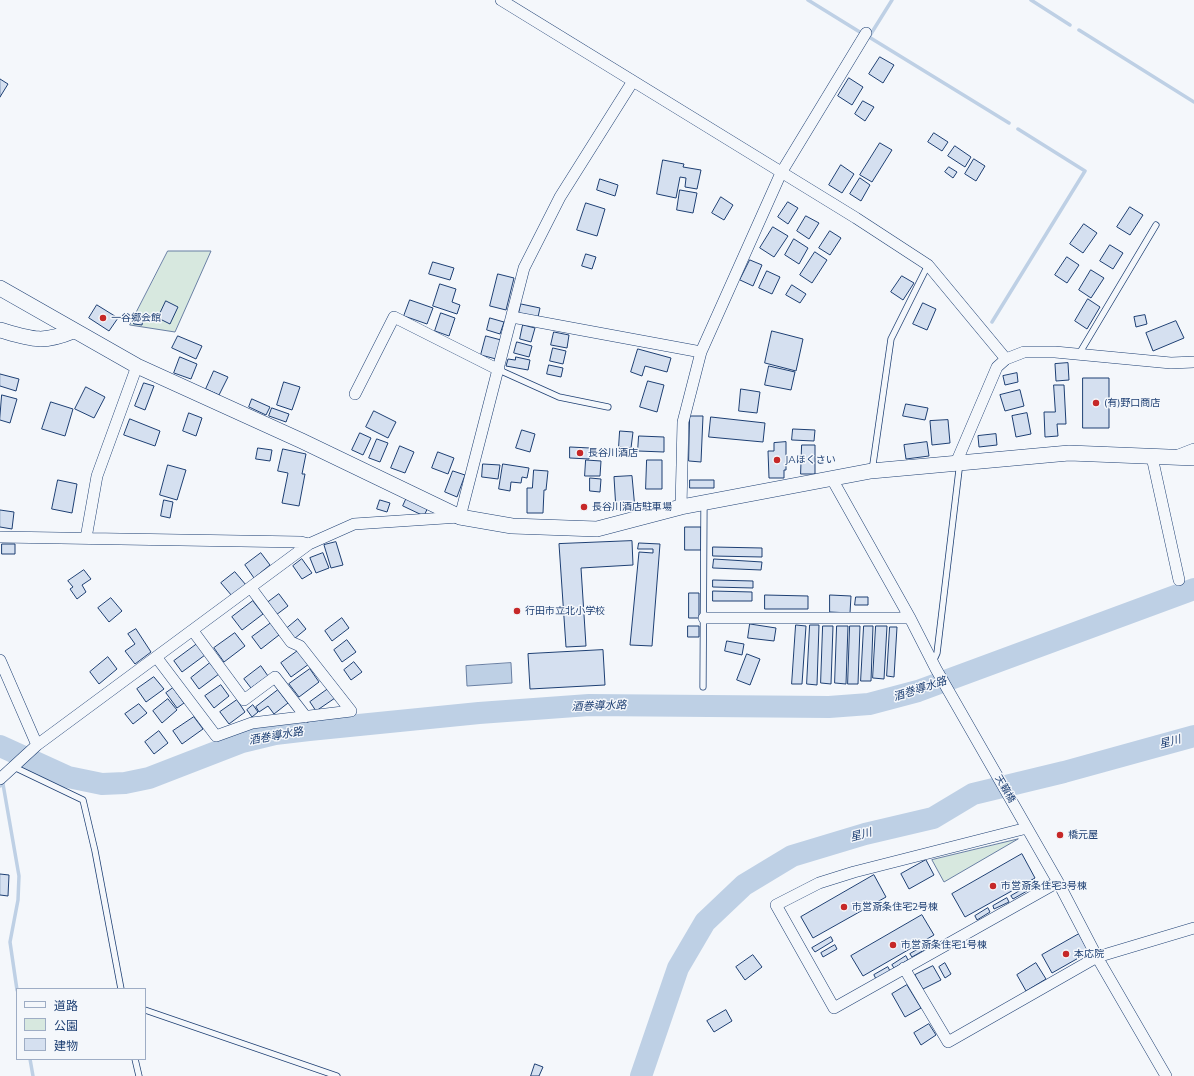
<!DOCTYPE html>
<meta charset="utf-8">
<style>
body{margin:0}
#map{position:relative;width:1194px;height:1076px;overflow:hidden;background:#f4f7fb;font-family:Mulish,"Noto Sans JP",sans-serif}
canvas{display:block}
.legend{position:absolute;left:16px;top:988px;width:130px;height:72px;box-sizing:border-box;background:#f4f7fb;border:1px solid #9eadc5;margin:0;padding:5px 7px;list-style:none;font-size:12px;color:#1d3f73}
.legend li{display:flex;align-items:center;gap:8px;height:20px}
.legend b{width:20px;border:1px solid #9eadc5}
</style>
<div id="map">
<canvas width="1194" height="1076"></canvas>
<ul class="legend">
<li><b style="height:5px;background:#f4f7fb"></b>道路</li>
<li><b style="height:11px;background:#d7e8df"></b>公園</li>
<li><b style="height:11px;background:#d5e0f0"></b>建物</li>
</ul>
</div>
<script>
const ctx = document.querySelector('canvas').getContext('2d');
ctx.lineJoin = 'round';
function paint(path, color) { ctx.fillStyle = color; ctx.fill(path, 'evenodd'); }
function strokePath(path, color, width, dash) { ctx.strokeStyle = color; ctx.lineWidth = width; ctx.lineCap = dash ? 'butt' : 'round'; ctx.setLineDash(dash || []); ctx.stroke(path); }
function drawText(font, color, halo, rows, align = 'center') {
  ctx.font = font + ' Mulish,"Noto Sans JP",sans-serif'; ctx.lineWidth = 3; ctx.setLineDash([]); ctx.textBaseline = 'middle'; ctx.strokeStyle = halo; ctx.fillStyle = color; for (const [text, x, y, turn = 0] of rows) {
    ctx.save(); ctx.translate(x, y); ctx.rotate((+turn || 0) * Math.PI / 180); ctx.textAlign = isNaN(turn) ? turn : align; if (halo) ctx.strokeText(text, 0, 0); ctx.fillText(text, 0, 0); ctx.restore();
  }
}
const green = new Path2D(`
 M168,251H211L175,332L130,325Z
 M1018,839L944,882L932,860Z`);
paint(green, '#d7e8df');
strokePath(green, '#687fa3', 1);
const water = new Path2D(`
 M511,663L512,683L467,686L466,666Z`);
paint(water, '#bed0e5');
strokePath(water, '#687fa3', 1);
strokePath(new Path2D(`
 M808,0L863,34
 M892,0L869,37L1009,123
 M1031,0L1070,25
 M1079,30L1194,102
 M992,322L1085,171L1018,129
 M0,786L3,784L19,876L18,900L10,942L17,990
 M30,1059L33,1076`), '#bed0e5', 3.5);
strokePath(new Path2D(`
 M0,746L68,777L102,784L125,783L149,778L242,742L275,734L309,730L479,713L589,705L829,707L869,704L918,691L1194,589
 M641,1076L678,968L705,922L744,885L792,856L865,834L933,818L973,794L1064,772L1194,736`), '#bed0e5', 22);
const building = new Path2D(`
 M880,57L894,65L883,83L869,74Z
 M849,78L863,87L852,105L838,96Z
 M0,79L8,84L0,97Z
 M863,101L874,107L865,121L855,114Z
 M934,133L948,142L942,151L928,142Z
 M880,143L892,150L872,182L860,175Z
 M955,146L971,157L965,167L948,156Z
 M974,159L985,166L976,181L965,174Z
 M663,160L684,164L683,167L701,170L697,189L685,187L686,178L680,177L676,198L657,194Z
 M841,165L854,174L842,193L829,185Z
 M949,167L957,172L953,178L945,172Z
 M860,178L870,185L861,201L850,194Z
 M600,179L618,185L615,196L597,190Z
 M680,190L697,193L693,213L677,210Z
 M721,197L733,205L724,220L712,213Z
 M788,202L798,208L788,224L778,217Z
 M586,203L605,209L597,236L577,230Z
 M1130,207L1143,215L1130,235L1117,227Z
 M806,216L819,223L809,239L797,231Z
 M1084,224L1097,233L1083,253L1070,244Z
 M773,227L788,236L774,257L760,248Z
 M830,231L841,238L830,255L819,248Z
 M794,239L808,248L799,264L785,255Z
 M1110,245L1123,253L1113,269L1100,261Z
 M815,252L827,260L812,283L800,275Z
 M586,254L596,257L592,269L582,266Z
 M1067,257L1079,265L1067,283L1055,275Z
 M750,260L762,265L753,286L740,280Z
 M433,262L454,268L450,280L429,274Z
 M1091,270L1104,278L1091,298L1079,290Z
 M767,271L780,277L772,294L759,288Z
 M498,274L514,278L506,310L490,306Z
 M902,276L914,283L903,300L891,292Z
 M440,284L456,289L452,302L460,305L457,314L433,306Z
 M792,285L806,294L800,303L786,295Z
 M1088,299L1100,307L1087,329L1075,321Z
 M410,300L433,308L427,324L404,316Z
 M166,301L178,307L170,324L158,318Z
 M923,303L936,309L927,330L913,324Z
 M521,304L540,308L538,317L519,313Z
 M97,305L118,318L109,331L89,318Z
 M441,313L455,318L449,336L435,331Z
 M1145,315L1147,324L1136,327L1134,317Z
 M135,318L143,319L142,325L134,324Z
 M490,318L504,322L500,334L487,330Z
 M1176,321L1184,338L1153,351L1146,333Z
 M523,325L535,328L531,342L520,339Z
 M772,331L803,339L796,371L765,363Z
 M554,332L569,335L567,348L551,345Z
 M178,336L202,346L196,359L172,348Z
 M486,336L501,340L496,359L481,355Z
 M517,342L532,346L529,357L514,353Z
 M553,348L566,351L563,364L550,361Z
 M638,349L671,358L667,372L645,366L642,376L631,372Z
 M180,357L197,364L191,379L174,373Z
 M516,357L530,360L528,370L506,366L508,359L515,360Z
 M1068,363L1069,380L1056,381L1055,364Z
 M549,365L563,368L561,377L547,374Z
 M769,366L795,372L791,390L765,385Z
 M214,371L228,377L219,395L206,389Z
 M1017,373L1018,382L1005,385L1003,376Z
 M0,374L19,379L16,391L0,386Z
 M1083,378H1109V428H1083Z
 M648,381L664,385L657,412L640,407Z
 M284,382L300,387L292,410L277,405Z
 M144,383L154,386L145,410L135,406Z
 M1054,385H1064L1066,424H1057L1058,436L1045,437L1044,412H1055Z
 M86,387L105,397L94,418L75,409Z
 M741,389L760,392L757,413L739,411Z
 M1020,390L1024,406L1005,411L1000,395Z
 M2,395L17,399L10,423L0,420Z
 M252,399L270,407L266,415L249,407Z
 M51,402L73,409L65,436L42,429Z
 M906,404L928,408L925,420L903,416Z
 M272,408L289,414L286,422L269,416Z
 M374,411L396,422L388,438L366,427Z
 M189,413L202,418L196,436L183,431Z
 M1027,413L1031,434L1016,437L1012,416Z
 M690,416H703L701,462L689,461Z
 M711,417L765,423L763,442L709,437Z
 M130,419L160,431L155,446L124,435Z
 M948,420L950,443L932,445L930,421Z
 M793,429L815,430L814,441L792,440Z
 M522,430L535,434L530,452L516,448Z
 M620,431L633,432L631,448L619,447Z
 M360,433L371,438L363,455L352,450Z
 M996,434L997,445L979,447L978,436Z
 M639,436L664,437V452L638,451Z
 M377,439L388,443L380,462L369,458Z
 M786,442V470H784V478H769L768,451H774V443Z
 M927,442L929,456L906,459L904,445Z
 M802,445H815V474H801Z
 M400,446L414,452L405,473L391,468Z
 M570,447L590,448L589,459L570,458Z
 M258,448L272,450L270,461L256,459Z
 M283,449L306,454L302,474H305L299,506L282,503L288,473L278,471Z
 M438,452L454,458L448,474L432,468Z
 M586,460L601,461L600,476H585Z
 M647,460H662V489H646Z
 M483,464L500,465L498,479L482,477Z
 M503,464L529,468L527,478L522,477L521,483L511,482L510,491L499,489Z
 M168,465L186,470L177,500L160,495Z
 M534,470L548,471L546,490H544L543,513H527V488H532Z
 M453,471L465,475L457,497L445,492Z
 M632,476L635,509L616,510L614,477Z
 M590,478L601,479L600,492L590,491Z
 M58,480L77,484L72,513L52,509Z
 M690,480H714V488H690Z
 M408,495L429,505L424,516L403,506Z
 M164,500L173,502L170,518L161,516Z
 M380,500L390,503L387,512L377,509Z
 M0,510L14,512L12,529L0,527Z
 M685,527H701V550H685Z
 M632,541L633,565L581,568L586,646L566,647L559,544Z
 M336,542L343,565L331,568L324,545Z
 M639,543L660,544L652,646L630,645L639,552L653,553V549H638Z
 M2,544H15V554H2Z
 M713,547L762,548V557L713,556Z
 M261,553L270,565L254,578L245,565Z
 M323,553L329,568L316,573L310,558Z
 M302,559L312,573L302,579L293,566Z
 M714,559L762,562L761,570L713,568Z
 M84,570L91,579L82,585L86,592L77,599L70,589L73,587L68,581Z
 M235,572L246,585L232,596L221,583Z
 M713,580L753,581V588L713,587Z
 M713,591L752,592V601H713Z
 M689,593H699V618H689Z
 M279,594L288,606L276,615L267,603Z
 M765,595L808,596V609H765Z
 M830,595L851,596L850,613L830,612Z
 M856,597H868V605H855Z
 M111,598L122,611L109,622L98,608Z
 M253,601L263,614L242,630L232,617Z
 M342,618L349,628L332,641L325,631Z
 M298,619L306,629L294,639L286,629Z
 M271,623L279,635L261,649L252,637Z
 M750,624L776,628L774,641L748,638Z
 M796,625L806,626L802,684H792Z
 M810,625H819L817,685L807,684Z
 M688,626H699V637H688Z
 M823,626H833L831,684L821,683Z
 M837,626H848L846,684L835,683Z
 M850,626H860L858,684H848Z
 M864,626H873L871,681H861Z
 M876,626H887L884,679L873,678Z
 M890,627H897L894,677L887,676Z
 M136,629L151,652L135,664L125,651L135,644L128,634Z
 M235,633L245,646L224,662L214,648Z
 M347,640L356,652L342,662L334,650Z
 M727,641L744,644L742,655L725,651Z
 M197,644L205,655L182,672L174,661Z
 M299,650L309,664L291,677L281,663Z
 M603,650L605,685L530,689L528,654Z
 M747,654L760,659L750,685L737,680Z
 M108,657L117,669L99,684L90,672Z
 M354,662L362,672L351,680L344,670Z
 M210,663L219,674L199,689L191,678Z
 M261,666L268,676L251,688L244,679Z
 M310,669L319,682L299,697L289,684Z
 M154,677L164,689L146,702L137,689Z
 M221,685L229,696L214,708L205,696Z
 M173,688L184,703L177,708L166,693Z
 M328,689L335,698L316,711L310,702Z
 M278,690L288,703L274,714L268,706L259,712L256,707Z
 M168,699L177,710L162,723L153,711Z
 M237,700L245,712L229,724L220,712Z
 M139,704L147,713L133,724L125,714Z
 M253,705L258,712L252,717L247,710Z
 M194,717L203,729L182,744L173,731Z
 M159,731L168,743L154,754L145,742Z
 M1022,854L1035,878L965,917L952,894Z
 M926,860L934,875L909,889L901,874Z
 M0,874L9,875L8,896L0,895Z
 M874,875L886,897L813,938L801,917Z
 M1025,888L1027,891L1013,899L1011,896Z
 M1007,898L1009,902L994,909L993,906Z
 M988,908L990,912L977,920L975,916Z
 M922,915L934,935L863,976L851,956Z
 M1079,934L1089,952L1052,973L1042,955Z
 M831,937L833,941L815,952L812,948Z
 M835,945L837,949L823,957L821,953Z
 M924,946L926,949L912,957L910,954Z
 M753,955L762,967L745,980L736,967Z
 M906,956L908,960L894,968L892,965Z
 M945,963L951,974L945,978L939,967Z
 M1036,963L1046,979L1026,991L1017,975Z
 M933,966L941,980L923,989L915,975Z
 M888,967L890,971L876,979L874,975Z
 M907,985L921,1008L905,1017L892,994Z
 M726,1010L732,1021L714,1032L707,1021Z
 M929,1024L936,1035L921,1045L914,1033Z
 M535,1064L543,1067L539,1076H531Z`);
paint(building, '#d5e0f0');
strokePath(building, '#1d3f73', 1);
const lane = new Path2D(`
 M1079,354L1156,225
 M499,370L559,397L608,407
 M872,471L891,339L928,265
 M933,662L937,653L959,470L957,465
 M703,687L704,504
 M14,767L83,800L95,851L121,989
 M145,1010L337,1076
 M135,1059L139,1076`);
const street = new Path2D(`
 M501,0L856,218L928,265L1006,359
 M512,317L701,352
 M355,394L394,317L499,370
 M1176,456L1194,449
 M1152,457L1179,580
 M956,463L997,367L1006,359L1024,352H1055L1171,363L1194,362
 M832,479L910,618L936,669L1058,882L1097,957L948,1042L904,968
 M681,507L683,422L701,352L781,173L866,33
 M0,537L301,542L309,544
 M86,538L97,476L137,366
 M704,618H910
 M193,631L244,700L275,677L306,717
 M157,658L216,736L252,723L351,711L300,646L291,642L251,588
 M0,660L37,745
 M0,779L37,745L309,544L354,524L460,517L524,268L560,197L633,81
 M1027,828L854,872L819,883L776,905L834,1008L1058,882
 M1166,1076L1097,957L1194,928`);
const secondary = new Path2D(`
 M0,288L137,366L302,441L460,517L512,526L597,529L681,507L871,471L1069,453L1194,458
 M0,330C31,339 42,344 73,331`);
strokePath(lane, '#1d3f73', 7);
strokePath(street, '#1d3f73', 12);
strokePath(secondary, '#1d3f73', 16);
strokePath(lane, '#f4f7fb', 5.5);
strokePath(street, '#f4f7fb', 11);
strokePath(secondary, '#f4f7fb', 15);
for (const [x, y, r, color] of [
 [103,318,4,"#c62828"],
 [1096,403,4,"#c62828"],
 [580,453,4,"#c62828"],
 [777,460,4,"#c62828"],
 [584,507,4,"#c62828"],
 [517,611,4,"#c62828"],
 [1060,835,4,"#c62828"],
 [993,886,4,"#c62828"],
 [844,907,4,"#c62828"],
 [893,945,4,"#c62828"],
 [1066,954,4,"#c62828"]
]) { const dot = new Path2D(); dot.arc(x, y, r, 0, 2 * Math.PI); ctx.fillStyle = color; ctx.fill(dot); strokePath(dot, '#f4f7fb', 1.5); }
drawText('10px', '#1d3f73', '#f4f7fb', [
 ["一谷郷会館",111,318],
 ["(有)野口商店",1104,403],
 ["長谷川酒店",588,453],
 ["JAほくさい",785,460],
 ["長谷川酒店駐車場",592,507],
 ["行田市立北小学校",525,611],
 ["橋元屋",1068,835],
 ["市営斎条住宅3号棟",1001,886],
 ["市営斎条住宅2号棟",852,907],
 ["市営斎条住宅1号棟",901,945],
 ["本応院",1074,954]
], 'left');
drawText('10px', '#1d3f73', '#f4f7fb', [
 ["天籟橋",1005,789,60]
]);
drawText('italic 11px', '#1d3f73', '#f4f7fb', [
 ["酒巻導水路",920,689,-18],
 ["酒巻導水路",599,706,-2],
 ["酒巻導水路",276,736,-10],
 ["星川",1170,742,-15],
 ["星川",861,835,-15]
]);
</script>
